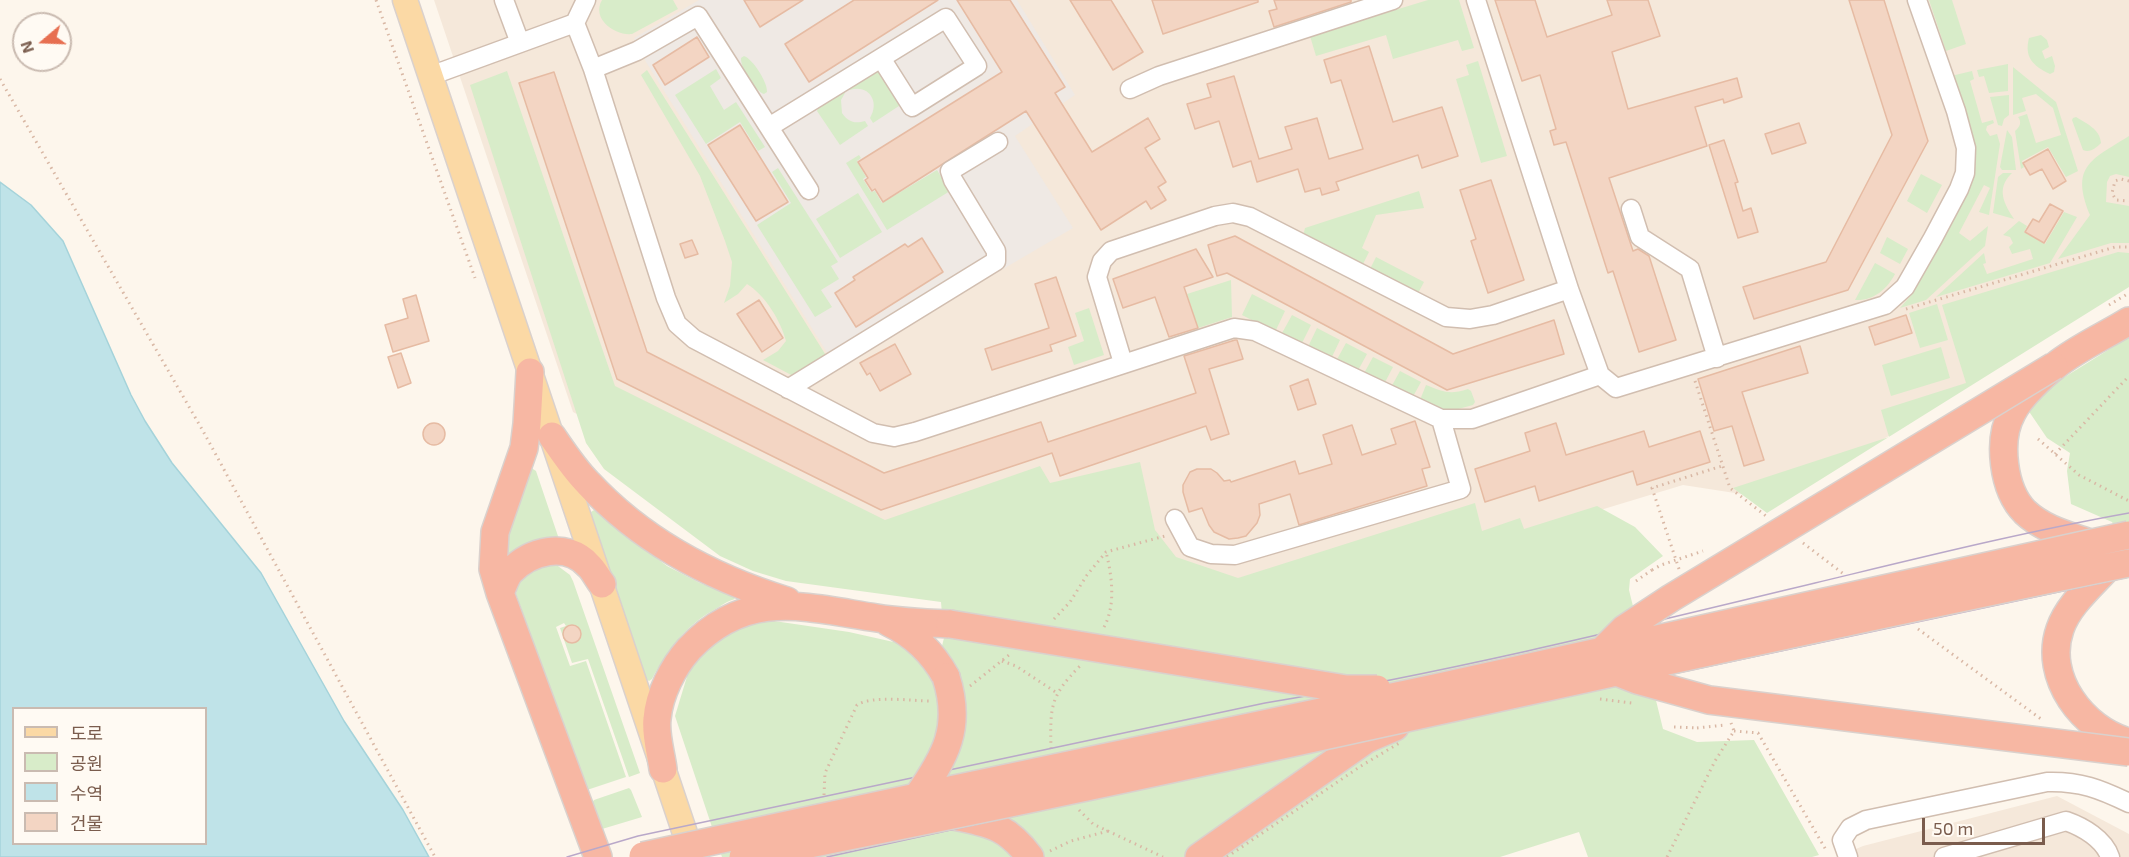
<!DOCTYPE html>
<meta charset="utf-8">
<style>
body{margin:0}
#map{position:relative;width:2129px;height:857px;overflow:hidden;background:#fdf6ec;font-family:"Exo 2","Noto Sans KR",sans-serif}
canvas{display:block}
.legend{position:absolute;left:12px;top:707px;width:195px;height:138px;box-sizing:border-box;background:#fffaf3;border:2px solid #cabbb1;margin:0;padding:8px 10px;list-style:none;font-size:18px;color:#7a5c4d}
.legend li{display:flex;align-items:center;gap:12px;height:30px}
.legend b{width:30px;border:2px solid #cabbb1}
.north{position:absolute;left:12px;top:12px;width:60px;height:60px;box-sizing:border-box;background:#fffaf3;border:2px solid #cabbb1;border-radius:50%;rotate:251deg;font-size:16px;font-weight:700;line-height:24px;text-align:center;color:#7a5c4d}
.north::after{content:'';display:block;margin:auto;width:21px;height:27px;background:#e76f51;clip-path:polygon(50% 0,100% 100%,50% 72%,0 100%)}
.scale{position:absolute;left:1922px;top:818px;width:123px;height:27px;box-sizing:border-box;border:3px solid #7a5c4d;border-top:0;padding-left:8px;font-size:18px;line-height:21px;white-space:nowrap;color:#7a5c4d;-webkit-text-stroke:4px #fffaf3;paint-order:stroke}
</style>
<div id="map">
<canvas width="2129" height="857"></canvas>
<ul class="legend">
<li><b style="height:8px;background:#fbd9a5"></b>도로</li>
<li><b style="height:16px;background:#d8ecc9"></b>공원</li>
<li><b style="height:16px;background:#bfe3e8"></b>수역</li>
<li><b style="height:16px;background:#f3d5c3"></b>건물</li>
</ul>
<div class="north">N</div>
<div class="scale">50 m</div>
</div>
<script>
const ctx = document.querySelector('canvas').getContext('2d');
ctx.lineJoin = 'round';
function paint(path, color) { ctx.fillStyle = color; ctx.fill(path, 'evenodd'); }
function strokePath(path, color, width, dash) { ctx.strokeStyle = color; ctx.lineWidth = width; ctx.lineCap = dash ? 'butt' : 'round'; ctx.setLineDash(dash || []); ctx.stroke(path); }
paint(new Path2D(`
 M434,0H2129V281L1904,427L1780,500L1683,485L1280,607L903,583L573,412Z
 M2057,796L2129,834V857H1837L1863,846Z`), '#f5e8da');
paint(new Path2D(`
 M699,0H1017L1075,95L1015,136L1073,228L836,367L646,62L634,38Z`), '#efe9e4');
paint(new Path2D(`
 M602,0H673L678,9L632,34C615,36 591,19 602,0Z
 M1428,0H1459L1474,48L1462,51L1458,40L1393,59L1386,35L1316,56L1310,36Z
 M1929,0H1952L1966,44L1946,51Z
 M2041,35L2047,40L2049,47L2042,51L2045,59L2052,56L2055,66L2054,72L2050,74C2033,66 2024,57 2029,38Z
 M744,56C753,59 768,83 767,92L764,94C755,91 740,67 741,58Z
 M1478,61L1507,156L1481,163L1456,79L1469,75L1466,65Z
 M2008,64V91L1989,93L1984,76L1979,77L1977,70Z
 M2013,67L2056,102L2078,171L2066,177L2048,147L2022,161L2024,167L2021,169L2015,131C2020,127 2022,122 2018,117L2027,114L2036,143L2061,135L2053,108L2036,94L2022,98L2026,111L2013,115Z
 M876,68L882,70L902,104L873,123L870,118C880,102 869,84 850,90L847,86Z
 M716,69L721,78L710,86L724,110L736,102L765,147L758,151L740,122L706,144L675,95Z
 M647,70L827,357L795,377L763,360L778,351L786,341C781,321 765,295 747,284L738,294L724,303L730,286L732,262L725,241L700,176L641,75Z
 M507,71L615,386L885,520L1040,466L1050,483L1140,462L1155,530L1176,557L1238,578L1475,503L1482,531L1520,518L1524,529L1597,506L1635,527L1663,556L1630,579L1629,590L1663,729L1697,742L1754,740L1819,855L1812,857H1588L1579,832L1500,857H722L675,716L689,670L703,652L728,634L754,621H774L849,632L947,654L942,646L944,638L941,602L786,581L753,571L720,556L604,469L586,443L470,85Z
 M1972,71L1974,79L1970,81L1982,123L1993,120L1994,123L1987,126L1986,130L1990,136L1997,134L2000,144L1989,215L1979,212L1990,188L1984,185L1959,233L1970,241L1988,226L1985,246L1926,300L1900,308L1913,293L1966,195L1975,173V153L1951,76Z
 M842,89L845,93L841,100L842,113C848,122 855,124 865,121L868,126L840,145L817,111L819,105Z
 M2009,95V115L2004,119L2002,126L1998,125L1990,97Z
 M2076,117C2087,124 2100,129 2101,143C2096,148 2090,153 2083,150L2072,120L2073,118Z
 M2007,130L2012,137L2016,170H2002L2000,167Z
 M2129,136V177L2116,174L2110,176L2107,182L2106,202L2129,206V243H2111L2058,259L2090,215C2070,166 2091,160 2129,136Z
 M859,155L861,158L857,161L866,177L863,179L871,192L875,191L882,203L937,170L950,191L887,230L846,163Z
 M778,168L838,262L831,266L839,279L821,290L832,307L815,317L757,225L791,203L772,172Z
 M2003,173H2012C1995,189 2005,205 2014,219L1993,213L1998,177Z
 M1921,174L1942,185L1927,213L1907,201Z
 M1419,191L1424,208L1376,215L1362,248L1369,252L1362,266L1303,236L1305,228Z
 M858,193L882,232L840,258L816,219Z
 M2064,212L2077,217L2050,263L1936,297L1984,253L1986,263L1983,264L1987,274L2033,259L2030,249L2012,254L2009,247L2013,243L2010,237L2003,235L2019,221L2027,226L2024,232L2045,244Z
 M1887,237L1908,249L1900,264L1880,253Z
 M2118,252L2129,253V287L1767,513L1733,488L1889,437L1881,410L1966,383L1942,305Z
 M1376,257L1424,282L1417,295L1369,271Z
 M1875,263L1895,274C1887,289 1874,301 1855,300Z
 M1231,280L1232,317L1198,328L1187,294Z
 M1252,294L1285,311L1275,332L1242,315Z
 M1937,304L1948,340L1920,348L1909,313Z
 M1089,308L1104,355L1074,365L1068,347L1084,341L1075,313Z
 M1292,315L1311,325L1301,345L1281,335Z
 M1317,328L1340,340L1330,361L1307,349Z
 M2129,337V554L2112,522L2071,504L2067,471L2070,453L2047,438L2028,410L2047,388Z
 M1346,343L1367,354L1356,374L1335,363Z
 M1941,347L1950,378L1891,396L1882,365Z
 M1373,357L1393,367L1382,388L1362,377Z
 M1400,371L1421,382L1410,402L1389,391Z
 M1426,385C1444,392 1449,395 1468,389L1471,391L1475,402L1473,405L1447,412L1420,400Z
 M530,467L536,471L560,542L507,562L501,545Z
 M594,510L667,566L700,583L731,595L735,599C727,601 721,606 714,610C685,626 668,650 652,679L649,681L646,679L592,517L591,512Z
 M554,563L570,575L573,581L640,773L629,777L588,659L572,663L560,628L566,626L564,623L556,627L570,666L586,661L626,777L587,790L516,594C519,571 533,568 554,563Z
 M629,788L631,790L642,817L602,829L592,803L594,800Z`), '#d8ecc9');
const water = new Path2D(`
 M0,182L31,205L63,241L131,395L145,421L172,463L261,573L344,721L403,810L429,857H0ZM14,708H206V844H14Z`);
paint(water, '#bfe3e8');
strokePath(water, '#a5d3da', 1.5);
const building = new Path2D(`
 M744,0H803L760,27Z
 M854,0H938L809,82L785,44Z
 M957,0H1010L1065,87L1055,93L1092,152L1148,118L1160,139L1145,148L1166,182L1158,187L1166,200L1151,209L1146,201L1101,230L1026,111L883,202L875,189L872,191L865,180L868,178L858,162L1002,72Z
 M1070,0H1111L1143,52L1113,70Z
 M1152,0H1258V2L1163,34Z
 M1274,0H1351V2L1274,27L1269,11L1277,9Z
 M1495,0H1535L1547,37L1612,15L1607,0H1648L1660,36L1612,52L1628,109L1737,78L1742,97L1724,103L1723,99L1695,107L1707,146L1609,178L1633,251L1638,249L1649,256L1676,340L1639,352L1613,271L1608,273L1566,142L1554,145L1550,131L1556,129L1540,75L1522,81Z
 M1849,0H1884L1928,141L1848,290L1754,319L1743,287L1826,262L1892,135Z
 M697,37L709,57L665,85L653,65Z
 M1369,46L1393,122L1442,107L1458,156L1422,168L1418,155L1336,182L1339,190L1322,195L1320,188L1305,192L1298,169L1257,182L1251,161L1233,167L1219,121L1195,129L1187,104L1211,97L1207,84L1234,76L1259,159L1292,149L1285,127L1317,118L1329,159L1363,149L1341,80L1331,83L1324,60Z
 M554,72L647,352L884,473L1041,422L1048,442L1196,393L1184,356L1235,340H1237L1243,359L1209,369L1229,434L1211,440L1206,426L1060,476L1052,453L881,510L617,379L519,83Z
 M1799,123L1806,143L1772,154L1765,134Z
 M740,125L788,202L756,221L708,145Z
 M1724,140L1738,182L1735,183L1743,211L1751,208L1758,232L1738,238L1709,145Z
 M2048,149L2066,181L2053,189L2042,169L2030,175L2023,163Z
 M1491,180L1524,280L1488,293L1471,241L1476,239L1460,190Z
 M2050,204L2063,211L2044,243L2025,232L2033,219L2039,222Z
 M1235,236L1453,354L1554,320L1564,354L1447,390L1227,273L1217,276L1208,245Z
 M922,238L943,272L856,327L835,293L855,280L853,277L905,244L908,247Z
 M692,240L698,254L685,258L680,244Z
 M1196,249L1213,277L1184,287L1198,328L1169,337L1155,297L1123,308L1113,279Z
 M1056,277L1076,336L1050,345L1052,351L992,370L985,349L1049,328L1035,284Z
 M416,295L429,341L393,352L385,325L408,318L403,299Z
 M759,300L783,338L762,352L737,314Z
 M1906,315L1912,333L1875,345L1869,327Z
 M895,344L911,374L880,391L870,373L867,375L860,363Z
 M1800,346L1808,373L1742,392L1764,460L1744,466L1732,426L1714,431L1698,379Z
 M401,353L411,383L398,388L388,357Z
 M1308,379L1316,404L1298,410L1290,386Z
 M1415,421L1430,467L1422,469L1427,486L1299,525L1290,494L1259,504L1260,515L1257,523L1246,536L1238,538L1229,539L1214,532L1209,525L1202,508L1189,512L1183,492V485L1190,472L1197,469H1211L1217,473L1224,481L1230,480L1231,482L1295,461L1299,474L1332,464L1323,435L1352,425L1362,455L1396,444L1391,429Z
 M1556,423L1566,455L1644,431L1649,447L1700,431L1710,462L1637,485L1633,471L1539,501L1535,486L1485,502L1475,469L1530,451L1525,433Z
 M423 434a11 11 0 1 1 22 0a11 11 0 1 1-22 0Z
 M563 634a9 9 0 1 1 18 0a9 9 0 1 1-18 0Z`);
paint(building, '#f3d5c3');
strokePath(building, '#e6bba3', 1.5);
const minor = new Path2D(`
 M504,0L520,43
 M1476,0L1569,289L1600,375L1616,388L1885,305L1905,287L1933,238L1959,189L1965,173L1966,148L1956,111L1917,0
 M575,23L593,69L666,298L677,324L694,339L873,433L894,437L915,432L1234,328L1255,331L1441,419H1472L1600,375
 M593,69L637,51L698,16L809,190
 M430,76L575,23L586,0
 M1130,89L1159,76L1393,0
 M769,127L946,18L977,66L912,107L881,58
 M1631,209L1640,237L1690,269L1717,358
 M1123,363L1097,277L1102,261L1111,251L1215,216L1233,213L1250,217L1446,317L1470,319L1493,315L1569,289
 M788,389L996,261V251L953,180L950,171L998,142
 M1175,519L1190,547L1211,554L1235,555L1461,489L1441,419
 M1848,857L1842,840L1850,828L1866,820L2047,782C2080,781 2100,789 2129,803
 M1944,857L2066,821C2083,827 2104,839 2110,857`);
const major = new Path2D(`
 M405,0L693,857`);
const highway = new Path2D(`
 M530,372L527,424L524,448L495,532L493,569L500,593L598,857
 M552,436C563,452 574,469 588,483C642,541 712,578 787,601
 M2090,543C2067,535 2043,529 2025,512C2003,490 1997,440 2012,413C2019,398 2042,376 2055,366C2077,348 2105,336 2129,321
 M2108,567C2092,585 2068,605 2060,629C2043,677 2083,730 2129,742
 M500,593C503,587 505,578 510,572C530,551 566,541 588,565C594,570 597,578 602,584
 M888,622C913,634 933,653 946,677
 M663,769C661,753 655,735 657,719C659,694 673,667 689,649C747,588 804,607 877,618C901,622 926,623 950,624
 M954,816C990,824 1006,825 1030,857
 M1199,857L1367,739L1395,727`);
strokePath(minor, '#d1beb0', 21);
strokePath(major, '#dad1cd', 27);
strokePath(highway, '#dad1cd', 30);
strokePath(new Path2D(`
 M376,0L475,278
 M0,79L203,431L435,857
 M2129,181L2121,179L2115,181L2112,193L2116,200L2129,201
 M2109,305L2129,293
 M1906,309L2115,247H2129
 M1695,381L1730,488L1766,516
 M2038,439L2079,475L2129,501
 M2055,454L2129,376
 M1803,543L1845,575
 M1679,569L1652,488L1722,466
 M1636,581L1652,570
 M1054,619L1070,602L1087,575L1106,552L1165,536
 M1104,627C1116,605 1112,576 1106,552
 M1918,629L2041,719
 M1002,661L1016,666L1057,693
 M970,686L1009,655
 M1674,727L1697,728
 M1734,731L1758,733L1826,850
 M1051,749C1050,707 1050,696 1080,666
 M824,795L825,773L857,705C872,695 913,701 931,701
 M1079,810L1093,824L1163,857
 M1050,851L1071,841L1108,831
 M1667,857L1715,761L1734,731L1731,723`), '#d9b8a5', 3, [1.5, 4.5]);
strokePath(minor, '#fff', 18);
strokePath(major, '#fbd9a5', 24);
strokePath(highway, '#f7b7a3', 27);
strokePath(new Path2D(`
 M567,857L638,836L1265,703C1450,672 1633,627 1815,583C1919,558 2023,532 2129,513
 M827,857L1367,739L2129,577`), '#b9a8c9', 1.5);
const highwayBridge = new Path2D(`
 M950,624L1346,689H1377
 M1604,649L1624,629L1671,598L2054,366
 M1614,671L1637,680L1709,700L2129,752
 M917,797C946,756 962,727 946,677
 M643,856L917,797L1435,688L2129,535
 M743,857C1207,767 1666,657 2129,563`);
strokePath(highwayBridge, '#dad1cd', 30, []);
strokePath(new Path2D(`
 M1652,570L1661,565L1703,551
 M1600,699L1632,703
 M1697,728L1725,725
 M1227,857L1361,766L1401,742`), '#d9b8a5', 3, [1.5, 4.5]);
strokePath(highwayBridge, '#f7b7a3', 27);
</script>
